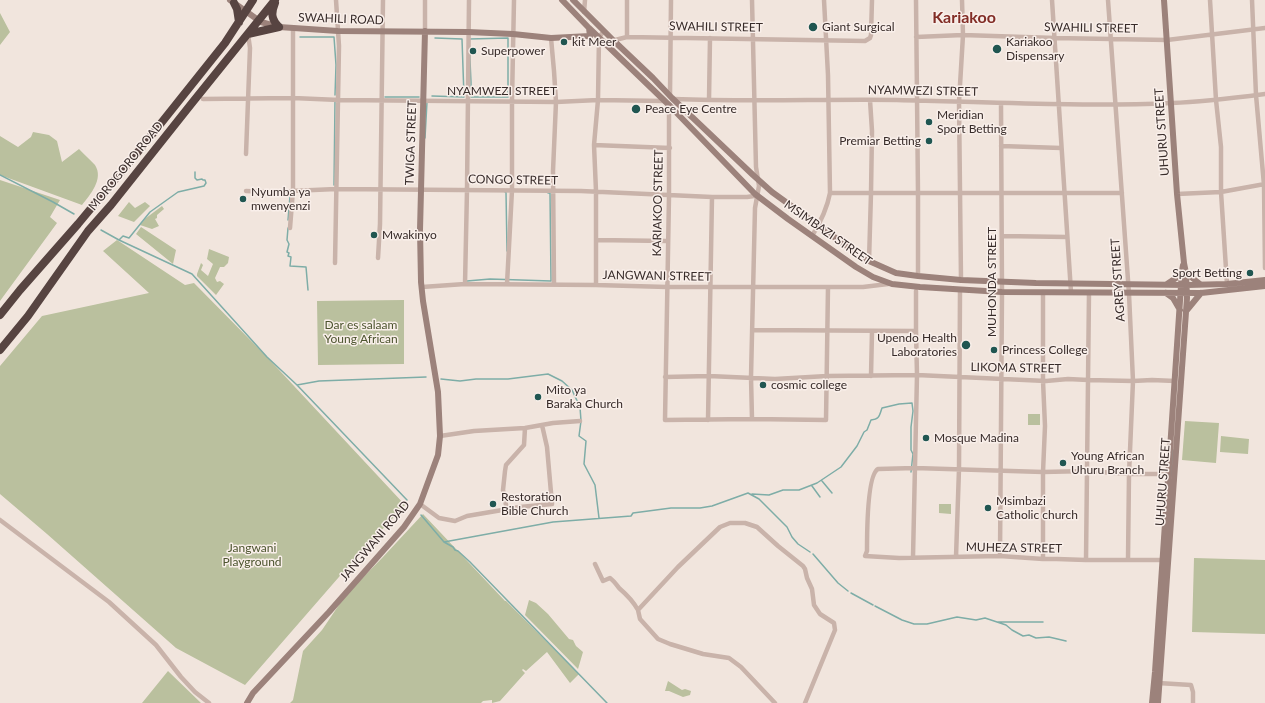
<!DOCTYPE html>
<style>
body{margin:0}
canvas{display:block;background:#f1e5dd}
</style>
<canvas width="1265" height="703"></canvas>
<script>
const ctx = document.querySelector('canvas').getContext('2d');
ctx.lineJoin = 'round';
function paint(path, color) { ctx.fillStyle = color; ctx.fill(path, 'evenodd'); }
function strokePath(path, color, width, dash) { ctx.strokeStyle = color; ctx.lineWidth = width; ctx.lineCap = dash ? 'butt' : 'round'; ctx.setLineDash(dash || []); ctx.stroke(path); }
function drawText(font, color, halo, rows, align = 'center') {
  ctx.font = font + ' Lato,sans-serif'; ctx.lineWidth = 3; ctx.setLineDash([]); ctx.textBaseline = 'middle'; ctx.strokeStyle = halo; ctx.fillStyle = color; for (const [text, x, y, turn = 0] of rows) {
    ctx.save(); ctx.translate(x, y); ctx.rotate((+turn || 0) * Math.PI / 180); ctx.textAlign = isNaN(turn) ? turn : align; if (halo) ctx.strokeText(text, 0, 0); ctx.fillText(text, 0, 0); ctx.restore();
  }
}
paint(new Path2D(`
 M0,13L10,32L0,45Z
 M33,132L49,135L57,141L62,162L79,149C84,154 90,160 95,165C104,179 90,195 82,205L0,175V136L18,147L31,137Z
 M0,180L60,200L50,217L57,223L0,301Z
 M129,202L135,208L145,202L150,206L134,222L118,216Z
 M162,206L164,209L157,215V218L155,219L159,226L152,229L140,225L146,218Z
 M141,227L176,250L173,264L136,234Z
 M117,240L185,285L194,283L267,357L405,505L352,562L245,685L176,648L47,534L0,494V366L42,316L149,293L103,251Z
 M209,249L229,257L228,263L224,267H220L215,278L217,282L220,281L224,284L216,295L197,276V274L201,263L203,265L201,270L208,276L213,264L207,259Z
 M404,300V364L318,365L317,301Z
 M1028,414H1040V425H1028Z
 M1185,421L1219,423L1216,463L1182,460Z
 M1221,436L1249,439L1248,454L1220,452Z
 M939,504H951V514L939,513Z
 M423,514L505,601H506L579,674L570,683L547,652L526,671L523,669L522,670L525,673L500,701L492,703V700L483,701L481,703H290L293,700L303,651L322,630L345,596L383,557Z
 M1194,558L1265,560V634L1192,632Z
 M529,600L536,603L548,614L569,639L573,640L576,646L583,652L578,669L525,615Z
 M168,671L201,703H142Z
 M668,681L682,690L685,689L691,691L690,695L683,697L669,691H665Z`), '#bac09e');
strokePath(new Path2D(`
 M300,37H334L336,65L335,95
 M508,38V97H471V82L469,39Z
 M432,96L464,97L462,39L435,38
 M385,97H419
 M425,138L427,102
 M0,175L53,202L74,214
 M334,185L335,101
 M505,192H506L507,251
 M288,220L290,196
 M288,228L287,240L289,244L287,252L289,253L288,256L291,257L290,266L306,267L308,290
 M101,230L119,240L192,274L267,357L297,385L407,500
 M119,240L123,236L129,238L150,212L178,192L204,186L206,183L205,180H203L202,179L197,180L195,178V172
 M467,281L490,279L551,281L550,193H548
 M441,379L460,381L476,379H508L548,374L562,381L572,390L580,407L581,421L579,436L586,441L584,464L595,485L599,518
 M297,385L319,381L426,377
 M1171,476L1173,450
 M822,481L832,493
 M812,486L820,497
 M752,494L769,495L783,490H799L817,483L841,467L857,446L864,432L867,430L871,420C880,419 879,416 882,408L899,404L912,403L913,411L911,427V450L913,454L911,472
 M421,515L444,542L453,547L455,550L458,551L470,562L607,703
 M444,542L553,522L631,516L633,513L671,508H700L712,506L748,493L759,499L787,527L792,537L798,544L810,552
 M813,554L838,583L848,591
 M851,593L873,605
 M875,606L902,620L914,624H927L957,617L976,620L985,618L1006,625L1012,630L1023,636L1029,635L1036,638L1049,637L1066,641
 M997,622H1043`), '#7eada7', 1.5);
strokePath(new Path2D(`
 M752,0L756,167L759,186L755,208L751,377L752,419
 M916,0L918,193V276
 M1052,0L1071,292
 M1108,0L1129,294L1133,381L1129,474L1128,560
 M1210,0L1216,100L1221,147V192L1227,284
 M1252,0L1256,95L1264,185L1265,268
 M584,12L585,0
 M425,31V0
 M627,37V0
 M916,37L963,35L1055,38L1167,40L1265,28
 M551,38L554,71L556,102L553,171L554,284
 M609,46L615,40L627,37L865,41L870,38L871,35L872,0
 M670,95L671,0
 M203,99L293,98L339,100L556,102L598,100L665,101
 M674,99C748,102 823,99 897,100C988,102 1081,107 1172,103C1203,102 1234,98 1265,94
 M709,100L710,38
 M670,106L669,111V196L665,420L752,419L826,420L828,287
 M594,145L670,148
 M1001,146L1061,148
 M246,154L250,48L248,34
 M246,191L269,192L336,189L581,191L712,197H747L754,196L755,194
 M830,193H1122
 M1177,194L1221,192L1265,184
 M290,228L293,190V28
 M812,236C820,223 827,209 830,193L828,75L824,0
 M1002,236L1067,237
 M596,240L667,241
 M378,258L380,224L383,0
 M869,261L871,193L872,131L870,100
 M335,263L339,46L336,0
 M961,280L959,102L963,35L962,0
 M465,284L467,190L469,0
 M507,284L512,190V101L514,0
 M596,285V191L594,145L598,100L599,37L604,31
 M422,287L465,284L596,285L667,287H863L888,284
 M752,330L916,331
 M871,376L872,331
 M665,377L709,376L775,379L827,376L917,375L1046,381L1068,379L1088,380L1133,381L1152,380L1175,381
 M708,420L712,197
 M440,436L474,431L525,428L553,423L580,421
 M420,504L439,518L455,521L467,516L520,507L552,504L547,447L542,425
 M507,510L503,490L505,471L506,465L524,445L525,428
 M0,520L109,602L156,645L181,677L195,692L209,703
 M1000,556L1002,292L1001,103
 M913,557L917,375L916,331V291
 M956,557L959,469L960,291
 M1043,559V472L1045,426L1043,381V292
 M1086,560L1089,292
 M1163,560H1086L1057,559H1043L1000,556L899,558L865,556L867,551C867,537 867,475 878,469L915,468L1043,472L1087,471L1129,474H1169
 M595,564L603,581L610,578C614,581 616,584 619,588C626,594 633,601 638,610
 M1158,683L1191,685L1193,692V703
 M775,703L741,667L729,658L703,654L670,644L658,639L640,619L638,610L678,567L720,527L730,523H745L757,527L778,546L803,566L805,569L807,578L812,589L814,605L820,614L834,623L835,630L805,703`), '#c9b3aa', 4.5);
strokePath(new Path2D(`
 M230,0L261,22L279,27L338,31L468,32L513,34L551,38L590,36L589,28
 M562,0L589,28L670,106L755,194L788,219L856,267L873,277L892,284L920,287L1002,292L1201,293L1265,286
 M573,0L614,41L653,78L672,98L753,175L772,192L855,252L869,261L896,273L918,276L961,280L1036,283L1187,285L1227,284L1265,280
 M1186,273L1200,284
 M1167,284L1182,274
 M1166,293L1173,298L1180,310
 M1187,310L1201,293
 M247,703L253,693L329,612L404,527L420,504L438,455L440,436L438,392L423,301L421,282L420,230L425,31
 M1152,703L1155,672L1182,271L1183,265
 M1158,703L1187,298L1186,273L1184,263L1177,194L1164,0`), '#9c827b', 6);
strokePath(new Path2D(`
 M234,3L237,9L239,22
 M275,3C271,13 271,19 279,27
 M248,34L279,27
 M0,315L20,290L78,224L142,147L225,43L253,0
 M0,350L28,316L88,231L111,205L192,103L275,0`), '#574441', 8);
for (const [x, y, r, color] of [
 [813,27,5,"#205651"],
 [564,42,4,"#205651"],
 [997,49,5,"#205651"],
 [473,51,4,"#205651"],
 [636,109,5,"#205651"],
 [929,122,4,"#205651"],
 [929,141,4,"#205651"],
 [243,199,4,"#205651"],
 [374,235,4,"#205651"],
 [1250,273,4,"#205651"],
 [966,345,5,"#205651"],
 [994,350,4,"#205651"],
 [763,385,4,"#205651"],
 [538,397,4,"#205651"],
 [926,438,4,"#205651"],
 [1063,463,4,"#205651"],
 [493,504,4,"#205651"],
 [988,508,4,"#205651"]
]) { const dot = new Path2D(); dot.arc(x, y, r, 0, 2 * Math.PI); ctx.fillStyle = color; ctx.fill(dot); strokePath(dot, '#f9efea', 1.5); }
drawText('12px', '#372b29', '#f9efea', [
 ["SWAHILI ROAD",341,19,2],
 ["SWAHILI STREET",716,27,1],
 ["SWAHILI STREET",1091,28,1],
 ["NYAMWEZI STREET",502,91],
 ["NYAMWEZI STREET",923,91,1],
 ["UHURU STREET",1162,132,-94],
 ["TWIGA STREET",411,143,-88],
 ["MOROGORO ROAD",126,166,-51],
 ["CONGO STREET",513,180,1],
 ["KARIAKOO STREET",658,203,-89],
 ["MSIMBAZI STREET",828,233,35],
 ["JANGWANI STREET",657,276,1],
 ["AGREY STREET",1118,280,-94],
 ["MUHONDA STREET",992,282,-90],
 ["LIKOMA STREET",1016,368,1],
 ["UHURU STREET",1163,482,-86],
 ["JANGWANI ROAD",375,541,-50],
 ["MUHEZA STREET",1014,548,1]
]);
drawText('12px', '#372b29', '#f9efea', [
 ["Giant Surgical",822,27],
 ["kit Meer",572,42],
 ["Kariakoo",1006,42],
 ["Dispensary",1006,56],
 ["Superpower",481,51],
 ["Peace Eye Centre",645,109],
 ["Meridian",937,115],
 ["Sport Betting",937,129],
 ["Premiar Betting",921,141,"right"],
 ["Nyumba ya",251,192],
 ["mwenyenzi",251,206],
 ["Mwakinyo",382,235],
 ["Sport Betting",1242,273,"right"],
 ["Upendo Health",957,338,"right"],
 ["Laboratories",957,352,"right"],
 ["Princess College",1002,350],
 ["cosmic college",771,385],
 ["Mito ya",546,390],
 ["Baraka Church",546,404],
 ["Mosque Madina",934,438],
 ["Young African",1071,456],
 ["Uhuru Branch",1071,470],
 ["Restoration",501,497],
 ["Bible Church",501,511],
 ["Msimbazi",996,501],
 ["Catholic church",996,515]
], 'left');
drawText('12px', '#4c542e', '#f9efea', [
 ["Dar es salaam",361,325],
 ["Young African",361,339],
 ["Jangwani",252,548],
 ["Playground",252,562]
]);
drawText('bold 16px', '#822d26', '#f9efea', [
 ["Kariakoo",964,18]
]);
</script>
